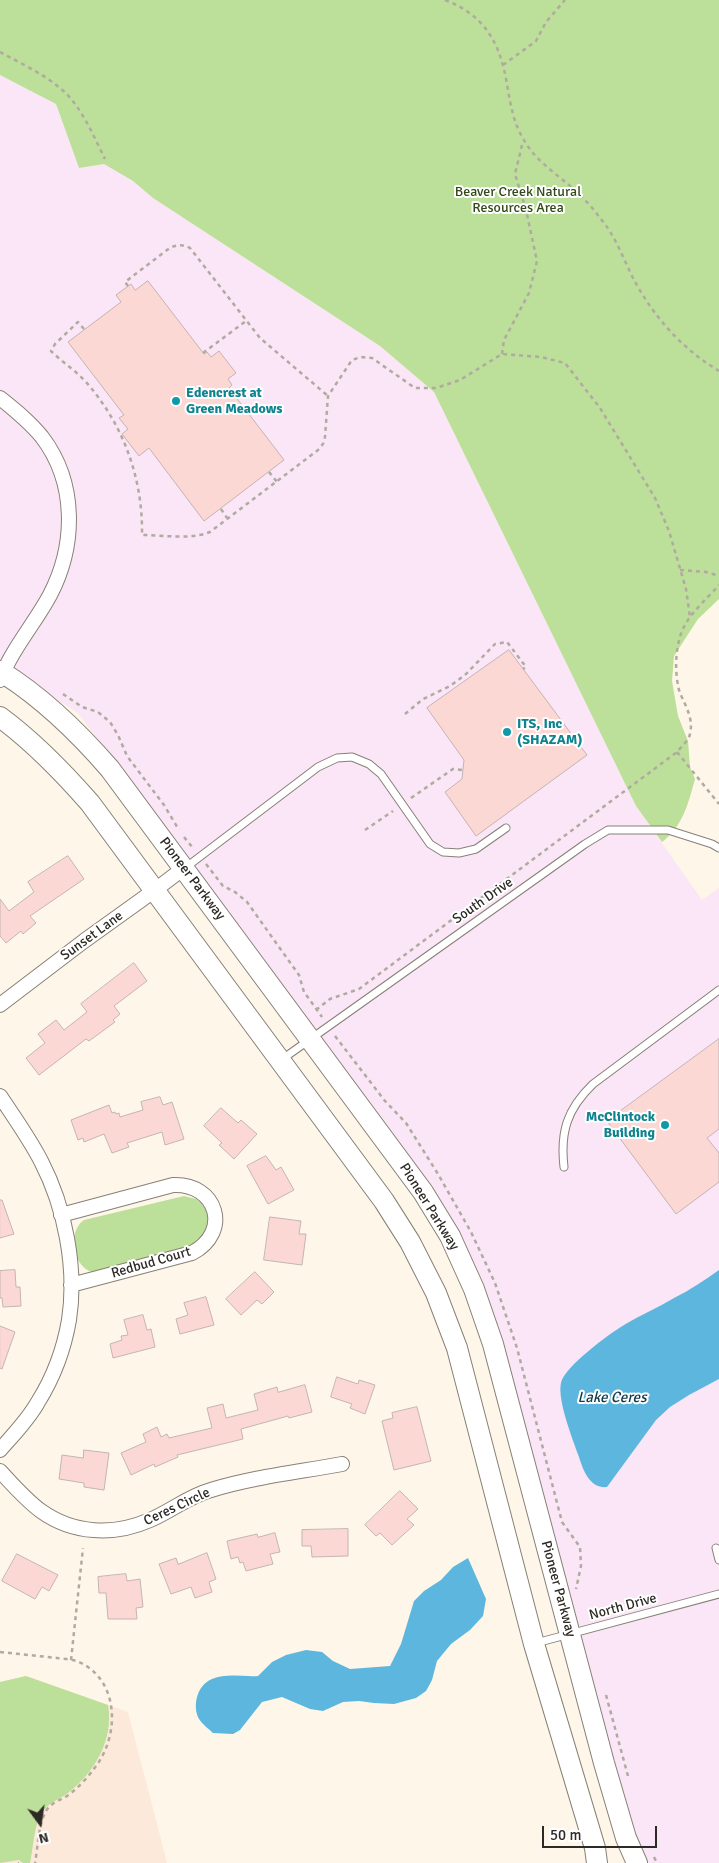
<!DOCTYPE html>
<style>
body{margin:0}
#map{position:relative;width:719px;height:1863px;overflow:hidden;background:#fef6e9;font-family:Signika,sans-serif}
canvas{display:block}
.north{position:absolute;left:15px;top:1798px;width:50px;height:50px;-webkit-text-stroke:4px #fff;paint-order:stroke;rotate:166deg;font-size:14px;font-weight:700;line-height:20px;text-align:center;color:#2d2a25}
.north::after{content:'';display:block;margin:auto;width:18px;height:22px;background:#2d2a25;clip-path:polygon(50% 0,100% 100%,50% 72%,0 100%)}
.scale{position:absolute;left:542px;top:1826px;width:115px;height:22px;box-sizing:border-box;border:2px solid #2d2a25;border-top:0;padding-left:6px;font-size:15px;line-height:18px;white-space:nowrap;color:#2d2a25;-webkit-text-stroke:4px #fff;paint-order:stroke}
</style>
<div id="map">
<canvas width="719" height="1863"></canvas>
<div class="north">N</div>
<div class="scale">50 m</div>
</div>
<script>
const ctx = document.querySelector('canvas').getContext('2d');
ctx.lineJoin = 'round';
function paint(path, color) { ctx.fillStyle = color; ctx.fill(path, 'evenodd'); }
function strokePath(path, color, width, dash) { ctx.strokeStyle = color; ctx.lineWidth = width; ctx.lineCap = dash ? 'butt' : 'round'; ctx.setLineDash(dash || []); ctx.stroke(path); }
function drawText(font, color, halo, rows, align = 'center') {
  ctx.font = font + ' Signika,sans-serif'; ctx.lineWidth = 4; ctx.setLineDash([]); ctx.textBaseline = 'middle'; ctx.strokeStyle = halo; ctx.fillStyle = color; for (const [text, x, y, turn = 0] of rows) {
    ctx.save(); ctx.translate(x, y); ctx.rotate((+turn || 0) * Math.PI / 180); ctx.textAlign = isNaN(turn) ? turn : align; if (halo) ctx.strokeText(text, 0, 0); ctx.fillText(text, 0, 0); ctx.restore();
  }
}
paint(new Path2D(`
 M0,75L56,104L79,168L104,164L133,181L153,198L380,346L434,392L636,806L702,900L719,888V1863H637L474,1289L321,1037L78,713L0,664Z`), '#fae6f6');
paint(new Path2D(`
 M26,1676L128,1712L167,1863H0V1682Z`), '#fde9da');
paint(new Path2D(`
 M0,0H719V599L698,619L674,656L672,681L678,716L688,741L690,767L695,779C688,804 683,826 662,842L636,806L434,392L380,346L153,198L133,181L104,164L79,168L56,104L0,75Z
 M184,1196L196,1199L205,1207L209,1219L204,1237L190,1248L92,1272C73,1267 67,1231 84,1220Z
 M26,1676L108,1705C114,1739 95,1772 68,1793C59,1800 48,1802 41,1814C34,1826 33,1849 30,1863H23L19,1860L0,1863V1682Z`), '#bcdf99');
paint(new Path2D(`
 M719,1270V1379L689,1395L670,1407L656,1420L607,1487C590,1489 583,1470 579,1457C573,1440 557,1400 561,1383C564,1367 609,1334 624,1325C640,1315 658,1308 674,1298C690,1290 705,1280 719,1270Z
 M468,1558L486,1599L483,1616L470,1630L451,1644L437,1661L432,1680L426,1691L416,1698L394,1704L374,1703L359,1701L343,1702L323,1711L310,1709L282,1697L262,1702L240,1730L233,1734L213,1733C209,1729 202,1724 199,1719C192,1706 197,1685 212,1679C226,1673 243,1677 258,1676L272,1662L286,1655L306,1650L322,1652L333,1661L350,1669L390,1666L401,1644L414,1601L424,1591L441,1580L453,1567Z`), '#5db6dd');
const building = new Path2D(`
 M148,281L204,354L207,352L211,357L219,351L236,373L228,379L232,385L229,388L284,460L204,521L149,448L139,456L122,434L128,429L119,418L124,415L68,342L121,302L116,295L131,284L135,290Z
 M509,650L587,755L476,836L445,792L462,779L464,760L427,708Z
 M68,856L84,879L30,916L36,923L23,934L21,931L6,943L0,936V899L9,911L34,892L28,882Z
 M134,963L147,981L114,1006L120,1014L113,1020L115,1022L89,1041L86,1039L39,1075L26,1058L45,1043L38,1034L56,1020L64,1030L87,1012L81,1004Z
 M719,1039V1129L707,1138L719,1153V1182L676,1214L607,1121Z
 M160,1097L163,1105L172,1102L184,1139L165,1145L162,1132L127,1143L129,1147L112,1153L104,1134L84,1142L83,1138L78,1140L71,1120L109,1105L112,1113L115,1112L116,1114L119,1113L120,1117L143,1110L141,1102Z
 M221,1108L238,1123L241,1120L257,1134L234,1159L219,1145L222,1143L204,1126Z
 M266,1156L276,1170L281,1167L294,1190L268,1204L247,1166Z
 M0,1200H2L14,1234L0,1238Z
 M270,1217L301,1221L299,1234H306L302,1265L264,1260Z
 M15,1270L16,1287H20L21,1306L3,1307L2,1298H0V1271Z
 M255,1272L274,1292L262,1304L257,1300L241,1315L226,1299Z
 M206,1297L214,1325L180,1334L176,1319L188,1315L184,1303Z
 M143,1315L147,1330L151,1329L155,1347L113,1358L110,1344L122,1340L121,1336L128,1335L124,1320Z
 M0,1326L15,1332L2,1369L0,1368Z
 M337,1377L358,1384L359,1380L375,1385L365,1414L350,1408L352,1404L331,1397Z
 M305,1385L312,1412L289,1418L288,1416L241,1429L243,1439L177,1455L178,1457L155,1467L154,1464L131,1475L121,1453L146,1442L143,1434L157,1427L161,1437L167,1434L169,1438L212,1428L207,1408L223,1404L226,1418L258,1410L254,1394L277,1387L278,1392Z
 M417,1407L431,1461L394,1470L382,1421L393,1418L392,1413Z
 M84,1450L109,1453L104,1490L84,1487V1483L59,1479L62,1455L83,1458Z
 M400,1491L418,1509L407,1519L414,1525L392,1545L380,1533L376,1536L365,1525Z
 M348,1529V1556L312,1557L311,1546H302V1530Z
 M275,1533L280,1552L270,1554L273,1564L246,1571L243,1562L240,1563L238,1557L231,1559L227,1541L257,1534L258,1537Z
 M207,1553L216,1579L209,1582L212,1592L195,1598L191,1587L171,1594L159,1564L176,1558L178,1564Z
 M17,1554L58,1575L49,1591L42,1587L35,1599L2,1581Z
 M126,1574L127,1581L140,1579L143,1607L136,1608L137,1619H108L106,1593H99L98,1577Z`);
paint(building, '#fcd8d5');
strokePath(building, '#c4b4b2', 1);
const lane = new Path2D(`
 M185,868L318,767L337,758L352,757L369,764L381,774L430,844L443,852L459,853L476,849L506,828
 M281,1060L585,844L608,830H668L712,844L719,848
 M564,1167C560,1132 567,1109 593,1084L719,990
 M716,1548L719,1560
 M536,1643L719,1594`);
const street = new Path2D(`
 M0,398C15,410 30,422 42,437C77,483 76,545 50,595C35,623 12,649 0,680
 M0,1005L84,941L155,890L184,868
 M0,1096C14,1117 29,1138 41,1161C65,1207 77,1268 69,1320C64,1349 53,1378 38,1402C28,1420 13,1435 0,1450
 M61,1215L173,1185C217,1183 232,1232 192,1253L71,1285
 M0,1471C13,1485 26,1500 41,1511C73,1534 114,1536 150,1520C171,1511 189,1496 211,1490C253,1477 299,1472 342,1464`);
const secondary = new Path2D(`
 M0,671C42,697 78,732 110,769L423,1192L450,1236L474,1289L493,1344L604,1763L626,1838L637,1863
 M0,717C34,742 62,771 90,803L384,1201L410,1242L436,1293L457,1348L534,1644L595,1848L597,1863`);
strokePath(lane, '#878175', 9);
strokePath(street, '#878175', 16);
strokePath(secondary, '#878175', 22);
strokePath(new Path2D(`
 M445,0C482,14 499,40 506,79C510,100 512,121 524,140C537,164 564,178 583,198C589,204 595,211 600,218C615,235 623,258 633,278C653,316 682,349 719,371
 M0,52C20,63 42,73 60,88C81,105 93,135 105,159
 M503,65L536,41L546,22L565,0
 M128,286L125,282L171,247C178,245 183,244 190,248L260,338L328,396
 M84,329L78,322L55,344L51,351C62,362 75,370 86,382C123,424 143,478 142,535C164,535 190,540 210,532L318,450L323,444L325,437L328,396L352,360L361,357L372,358L415,388H436L460,380L502,354L541,357L565,363L600,408L655,498L669,531L686,589L690,617
 M203,353L246,321
 M502,354L504,340L529,293L537,261L526,210L515,174L523,141
 M269,472L277,482
 M221,509L227,518
 M680,570L706,572L719,576
 M63,694L82,707L98,712L110,722L118,735L127,756L164,805L179,830
 M405,714L423,699L450,686L465,675L495,644L507,642L526,667L523,669
 M677,752L719,804
 M411,798L453,769L463,770
 M365,830L393,811
 M184,837L193,848
 M206,864L223,886L235,892L247,902L299,975L304,992L322,1017
 M316,1010L330,999L359,989L677,752C681,747 689,740 690,734C694,717 684,704 679,690C675,673 675,654 680,637C685,617 706,600 719,585
 M335,1036L385,1101L406,1123L438,1174L471,1232L495,1283L517,1348L562,1522L580,1547L581,1566L576,1589
 M0,1652C19,1654 38,1656 57,1658C63,1659 73,1659 79,1662C119,1680 120,1734 96,1766C89,1776 80,1786 70,1794C62,1800 51,1802 46,1811C38,1826 38,1847 35,1863
 M71,1660L83,1548
 M606,1695L628,1776
 M654,1857L657,1863
 M18,1863H19`), '#b0aaa0', 2.5, [4, 4]);
strokePath(lane, '#fff', 7);
strokePath(street, '#fff', 14);
strokePath(secondary, '#fff', 20);
for (const [x, y, r, color] of [
 [176,401,5,"#0f9aa8"],
 [507,732,5,"#0f9aa8"],
 [665,1125,5,"#0f9aa8"]
]) { const dot = new Path2D(); dot.arc(x, y, r, 0, 2 * Math.PI); ctx.fillStyle = color; ctx.fill(dot); strokePath(dot, '#fff', 2); }
drawText('14px', '#324917', '#fff', [
 ["Beaver Creek Natural",518,192],
 ["Resources Area",518,208]
]);
drawText('bold 14px', '#0d838f', '#fff', [
 ["Edencrest at",186,393],
 ["Green Meadows",186,409],
 ["ITS, Inc",517,724],
 ["(SHAZAM)",517,740],
 ["McClintock",655,1117,"right"],
 ["Building",655,1133,"right"]
], 'left');
drawText('14px', '#2d2a25', '#fff', [
 ["Pioneer Parkway",192,879,53],
 ["South Drive",483,901,-35],
 ["Sunset Lane",92,936,-36],
 ["Pioneer Parkway",429,1207,58],
 ["Redbud Court",151,1263,-16],
 ["Ceres Circle",177,1507,-25],
 ["Pioneer Parkway",558,1589,75],
 ["North Drive",623,1607,-15]
]);
drawText('italic 15px', '#123a4b', '#fff', [
 ["Lake Ceres",612,1398]
]);
</script>
